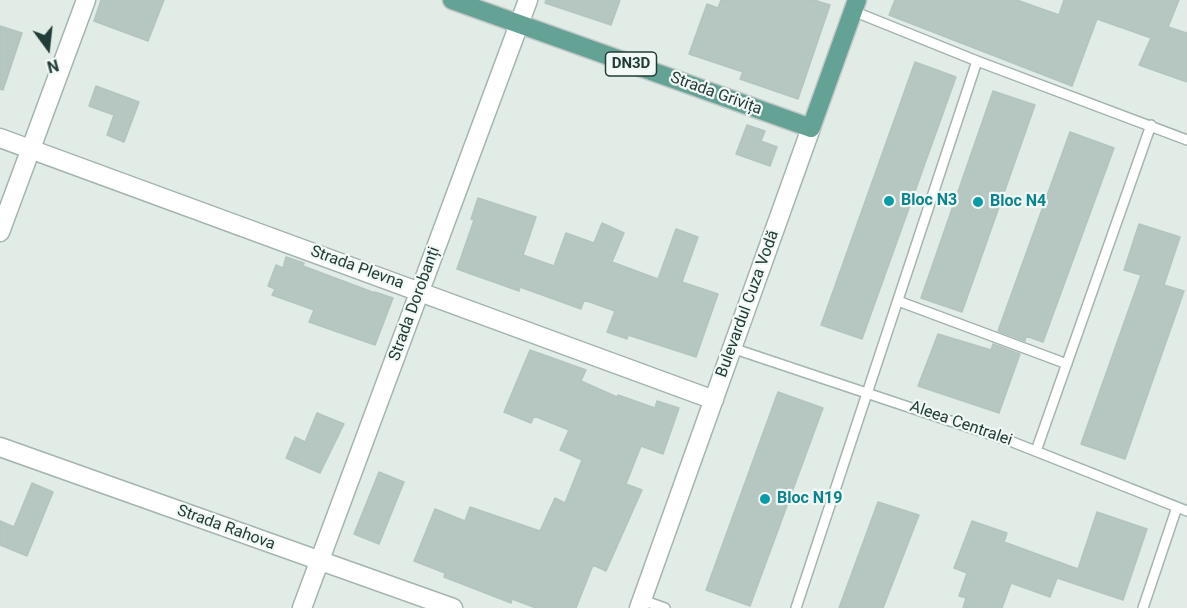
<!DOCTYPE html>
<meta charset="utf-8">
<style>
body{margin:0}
#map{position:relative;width:1187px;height:608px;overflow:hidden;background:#e1ece7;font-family:Roboto,sans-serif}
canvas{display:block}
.north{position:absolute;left:18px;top:18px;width:60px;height:60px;-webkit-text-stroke:4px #f1f8f5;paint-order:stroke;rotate:165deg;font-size:16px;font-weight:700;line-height:24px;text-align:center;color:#213c36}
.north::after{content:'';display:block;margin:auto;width:21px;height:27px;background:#213c36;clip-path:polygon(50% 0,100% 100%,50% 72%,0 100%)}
</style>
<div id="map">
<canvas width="1187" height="608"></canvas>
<div class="north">N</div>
</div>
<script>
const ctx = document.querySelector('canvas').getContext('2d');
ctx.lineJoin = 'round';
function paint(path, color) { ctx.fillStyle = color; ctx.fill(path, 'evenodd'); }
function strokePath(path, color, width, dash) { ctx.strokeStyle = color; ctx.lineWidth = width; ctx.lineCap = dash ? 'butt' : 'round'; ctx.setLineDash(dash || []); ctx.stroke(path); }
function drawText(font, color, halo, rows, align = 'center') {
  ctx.font = font + ' Roboto,sans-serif'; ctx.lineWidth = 4.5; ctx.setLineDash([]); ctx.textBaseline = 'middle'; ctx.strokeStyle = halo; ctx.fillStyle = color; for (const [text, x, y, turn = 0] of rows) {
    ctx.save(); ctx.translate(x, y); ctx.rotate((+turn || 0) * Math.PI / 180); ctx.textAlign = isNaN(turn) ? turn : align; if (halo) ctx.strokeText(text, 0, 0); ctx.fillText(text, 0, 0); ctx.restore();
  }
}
const building = new Path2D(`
 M101,0H164L148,41L94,21Z
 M546,0H620L611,25L545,3Z
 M721,0H814L830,5L798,99L740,79L743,72L689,54L707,4L718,8Z
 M895,0H1017L1059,15L1064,0H1179L1168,27L1187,33V82L1139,65L1151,38L1097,19L1072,86L889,15Z
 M0,26L22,33L3,90L0,89Z
 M915,62L956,77L862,339L821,325Z
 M96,86L139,102L124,142L107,135L114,115L89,106Z
 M993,91L1035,105L962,312L921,298Z
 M747,125L765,131L761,141L777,147L770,166L736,154Z
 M1070,132L1114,148L1043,342L1026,336L1025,341L998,331Z
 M478,198L536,217L523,255L554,266L566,233L594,243L602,223L624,233L612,262L658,279L676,229L698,237L682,282L718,294L696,357L628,335L627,339L607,332L615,311L584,300L581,309L520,287L519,291L457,269L474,220L471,219Z
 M1139,224L1180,237L1164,285L1184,291L1125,459L1081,444L1141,275L1124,270Z
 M286,257L304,263L303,266L375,293V292L393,298L375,345L309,322L314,310L272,295L275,289L268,286L276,265L283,268Z
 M938,334L991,350L993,344L1020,354L999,413L918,386Z
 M530,350L586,370L581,381L617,397L618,395L655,408L657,401L679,408L663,454L641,446L626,484L642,490L606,571L593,565L576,608H536L512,599L511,603L444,577L445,573L414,561L435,509L465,521L470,507L540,531L555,498L565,503L582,460L560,450L569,430L534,416L531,423L504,412Z
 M778,392L823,408L750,606L706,590Z
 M317,413L344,424L320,473L286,458L295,437L305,442Z
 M379,472L404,482L379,544L354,534Z
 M32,483L53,492L27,556L0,545V521L14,527Z
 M878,502L919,515L883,608H839Z
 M1097,512L1147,529L1123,600L1057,578L1050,597L1011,583L1002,608H963L966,598L959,596L967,573L954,568L972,521L1007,533L1004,542L1078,569Z`);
paint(building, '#b6c6c0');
strokePath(building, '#b3c5bf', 1.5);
const service = new Path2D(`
 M853,11L977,61L1187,140
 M898,301L1067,364
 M732,348L1010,441L1187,511
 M1036,451L1151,125
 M642,600L665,608
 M796,608L977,61
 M1143,608L1177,507`);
const minor = new Path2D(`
 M0,138L714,400
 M0,232L86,0
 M0,447L453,608
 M302,608L528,0
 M639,608L811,128`);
const primary = new Path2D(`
 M452,0L811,128L857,0`);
strokePath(service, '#a4b4ae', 12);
strokePath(minor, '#a4b4ae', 21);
strokePath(primary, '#c1c8c7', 21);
strokePath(service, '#fff', 9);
strokePath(minor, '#fff', 18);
strokePath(primary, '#64a295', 18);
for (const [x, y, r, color] of [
 [889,201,6,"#0f9aa8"],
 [978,202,6,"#0f9aa8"],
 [765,499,6,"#0f9aa8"]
]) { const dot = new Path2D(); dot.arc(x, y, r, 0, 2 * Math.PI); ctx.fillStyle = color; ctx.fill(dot); strokePath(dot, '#f1f8f5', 2); }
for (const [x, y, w] of [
 [631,64,51]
]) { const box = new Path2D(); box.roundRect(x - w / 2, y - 12, w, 24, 4.5); ctx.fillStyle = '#f1f8f5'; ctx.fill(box); strokePath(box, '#213c36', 1.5); }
drawText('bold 15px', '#213c36', null, [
 ["DN3D",631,64]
]);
drawText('16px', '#213c36', '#f1f8f5', [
 ["Strada Grivița",716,94,20],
 ["Strada Plevna",357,268,20],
 ["Strada Dorobanți",415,304,-70],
 ["Bulevardul Cuza Vodă",748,304,-70],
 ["Aleea Centralei",961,424,19],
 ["Strada Rahova",226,528,20]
]);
drawText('bold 16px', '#0d838f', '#f1f8f5', [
 ["Bloc N3",901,201],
 ["Bloc N4",990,202],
 ["Bloc N19",777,499]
], 'left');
</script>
